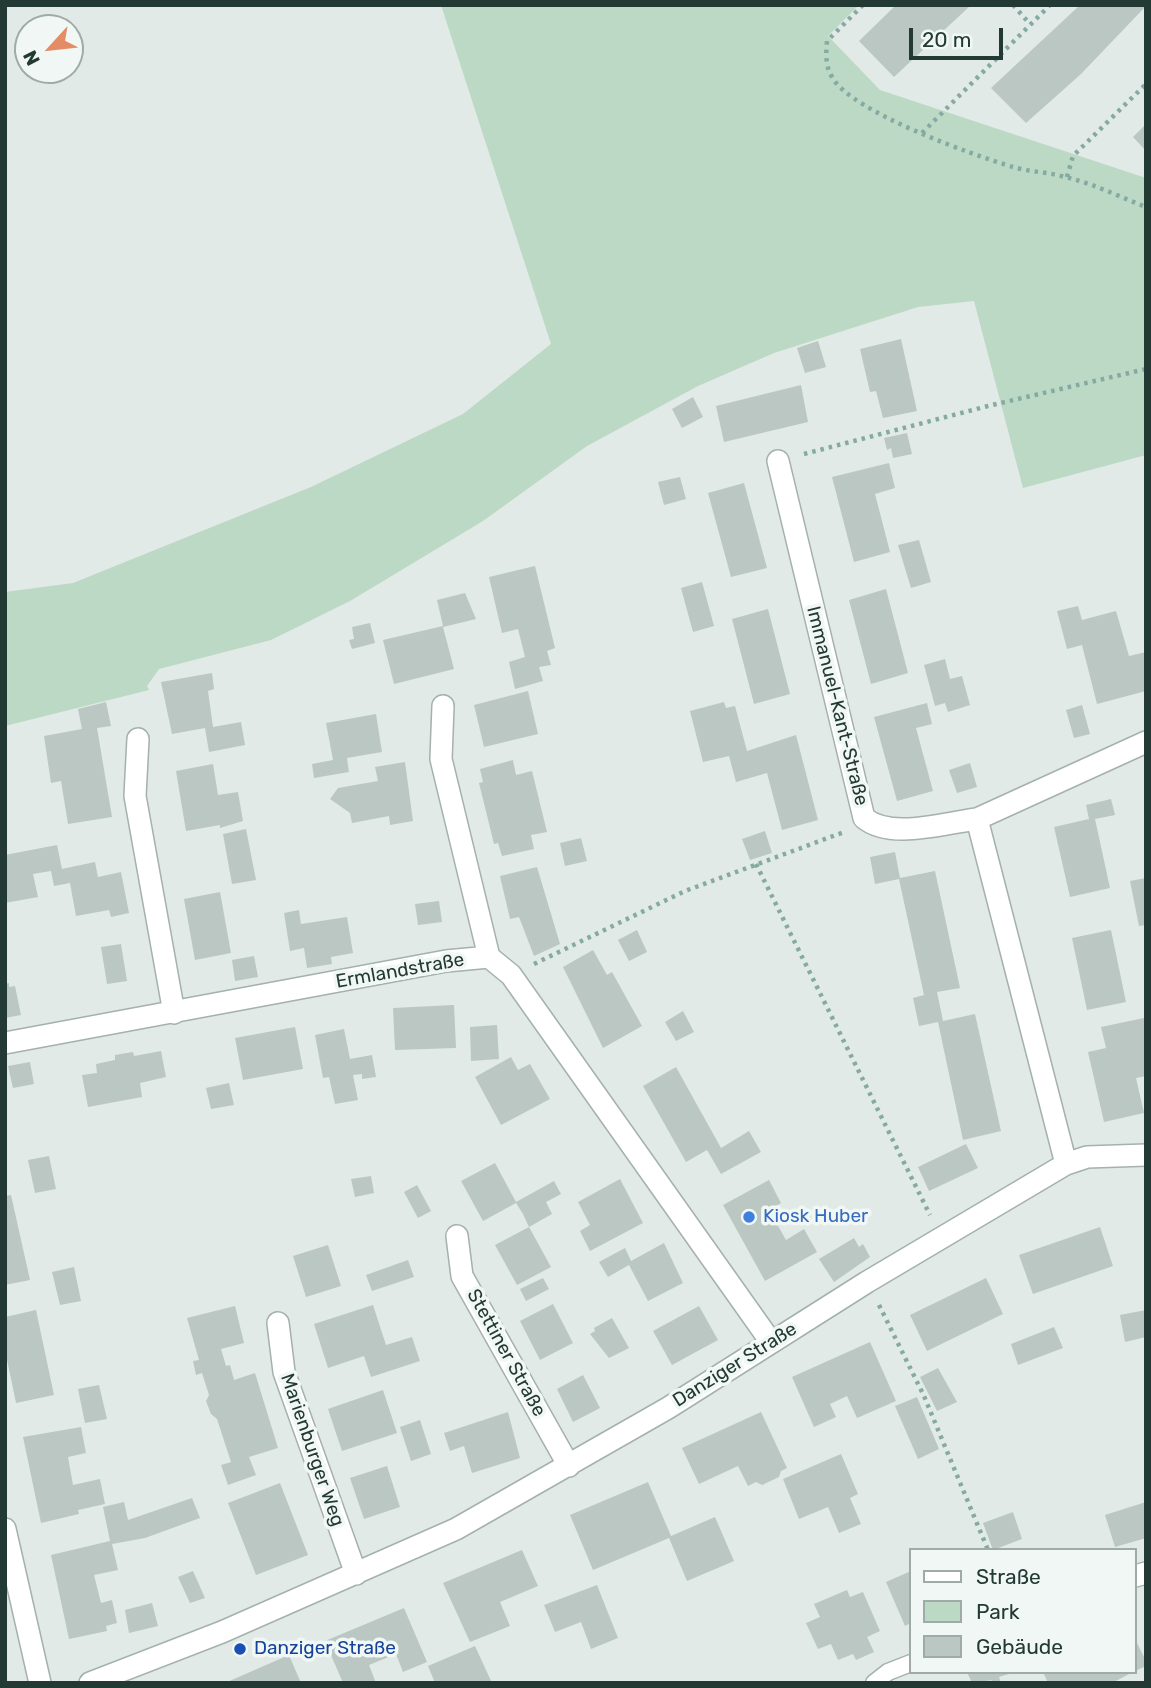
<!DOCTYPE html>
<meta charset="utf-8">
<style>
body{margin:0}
#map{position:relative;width:1151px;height:1688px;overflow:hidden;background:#e1eae6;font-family:Rubik,sans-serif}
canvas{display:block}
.frame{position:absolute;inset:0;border:7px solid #233934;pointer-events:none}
.legend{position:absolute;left:909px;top:1548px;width:228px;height:126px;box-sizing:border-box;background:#f1f7f4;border:2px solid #9faba7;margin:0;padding:9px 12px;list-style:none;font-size:21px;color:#233934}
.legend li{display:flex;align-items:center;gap:14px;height:35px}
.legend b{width:35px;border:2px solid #9faba7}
.north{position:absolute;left:14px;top:14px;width:70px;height:70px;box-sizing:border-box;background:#f1f7f4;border:2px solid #9faba7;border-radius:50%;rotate:243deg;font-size:19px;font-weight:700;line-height:28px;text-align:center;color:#233934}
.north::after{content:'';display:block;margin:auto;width:24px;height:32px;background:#e48c65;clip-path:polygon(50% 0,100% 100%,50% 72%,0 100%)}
.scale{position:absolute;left:909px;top:28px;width:94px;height:32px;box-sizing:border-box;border:4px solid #233934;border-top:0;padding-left:9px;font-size:21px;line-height:24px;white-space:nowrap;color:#233934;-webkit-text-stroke:5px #f1f7f4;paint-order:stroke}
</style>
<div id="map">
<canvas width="1151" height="1688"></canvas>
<div class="frame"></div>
<ul class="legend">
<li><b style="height:9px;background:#fff"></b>Straße</li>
<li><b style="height:19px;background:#bcd9c5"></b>Park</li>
<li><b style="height:19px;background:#bac7c3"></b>Gebäude</li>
</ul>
<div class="north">N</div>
<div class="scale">20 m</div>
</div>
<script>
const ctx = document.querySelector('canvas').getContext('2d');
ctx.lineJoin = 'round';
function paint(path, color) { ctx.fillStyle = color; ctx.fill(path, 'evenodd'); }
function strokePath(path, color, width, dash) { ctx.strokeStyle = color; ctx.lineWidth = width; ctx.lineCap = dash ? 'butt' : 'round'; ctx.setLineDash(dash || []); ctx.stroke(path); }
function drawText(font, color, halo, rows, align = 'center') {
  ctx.font = font + ' Rubik,sans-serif'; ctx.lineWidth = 7; ctx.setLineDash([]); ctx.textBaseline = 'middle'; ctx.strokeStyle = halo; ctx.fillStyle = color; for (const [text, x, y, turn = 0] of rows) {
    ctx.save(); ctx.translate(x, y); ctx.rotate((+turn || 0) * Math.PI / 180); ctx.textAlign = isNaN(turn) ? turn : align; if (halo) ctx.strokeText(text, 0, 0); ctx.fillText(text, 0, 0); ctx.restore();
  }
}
paint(new Path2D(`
 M441,5H859L828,36L880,90L1146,178V455L1023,488L974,301L918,307L774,353L698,386L587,446L483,521L350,601L271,640L159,669L147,686L149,690L5,726V592L73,583L311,487L463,414L551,344Z`), '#bcd9c5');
paint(new Path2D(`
 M896,5H971L894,77L859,41Z
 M1080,5L1146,6L1081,74L1026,123L991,88Z
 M1146,124V151L1133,137Z
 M901,339L917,411L883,418L876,391L870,392L860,349Z
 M818,341L826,367L805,373L797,348Z
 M801,385L808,422L724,442L716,406Z
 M693,397L703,417L682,428L672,409Z
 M907,433L912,454L893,458L891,448L887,450L884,438Z
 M889,463L895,488L875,494L890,552L854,562L832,477Z
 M680,477L686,499L664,505L658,482Z
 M744,483L767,568L731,577L708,493Z
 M919,540L931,582L911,588L898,545Z
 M535,566L555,648L547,651L551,665L539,667L543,681L515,689L509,662L525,657L518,629L502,633L489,577Z
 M702,582L714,626L693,632L681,588Z
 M886,589L908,673L871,684L849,600Z
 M465,593L476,619L443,627L454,669L394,684L383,640L443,626L437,600Z
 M1078,606L1082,620L1116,611L1129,656L1146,652V691L1097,704L1082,645L1067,649L1057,611Z
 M768,609L790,694L754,704L732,619Z
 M370,623L375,643L352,649L349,640L354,639L352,627Z
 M945,659L950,679L962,676L970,705L948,712L945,703L935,706L924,665Z
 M212,673L214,689L208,691L213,727L241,722L245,745L209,752L205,728L172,734L161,682Z
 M528,691L538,734L484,747L474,705Z
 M106,702L111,726L97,728L112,817L68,824L61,781L51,783L44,736L82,729L78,709Z
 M724,702L726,708L735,706L747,751L796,735L818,820L782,830L767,773L736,782L729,756L703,762L690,711Z
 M927,703L932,724L916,728L933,791L897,801L874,717Z
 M1082,705L1090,734L1074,738L1066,710Z
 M376,714L382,752L347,758L349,772L314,778L312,764L333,760L326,723Z
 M513,760L516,775L532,771L547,832L531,835L534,849L502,856L498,843L494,844L479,783L483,782L480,769Z
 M405,762L413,821L390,825L389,816L352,823L350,813L330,799L338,788L378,781L375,767Z
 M970,763L977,787L957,793L949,770Z
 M213,764L218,795L238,792L243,821L220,828V825L186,831L176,771Z
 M1111,799L1115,815L1095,819L1110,888L1070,897L1054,827L1089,819L1086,805Z
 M246,829L256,880L232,884L223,834Z
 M765,831L772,853L750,860L742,839Z
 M581,838L587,861L565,866L560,843Z
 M57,845L62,869L95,862L98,877L121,872L129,913L111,917L109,910L76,916L70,883L54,886L51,871L33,874L38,897L5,903V855Z
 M895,852L900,878L935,871L960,988L937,992L943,1021L975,1014L1001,1131L963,1140L938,1022L919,1026L913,998L924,995L899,879L875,884L870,857Z
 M537,867L560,944L534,956L519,917L510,919L500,876Z
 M1146,878V925L1139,926L1130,881Z
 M220,892L231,953L195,960L184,899Z
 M439,901L442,922L418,925L415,904Z
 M299,910L301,924L347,917L353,953L331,957L332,964L307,968L304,948L290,951L284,913Z
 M637,930L647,952L629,961L618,940Z
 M1111,930L1126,1002L1087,1010L1072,938Z
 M121,944L127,981L107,984L101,947Z
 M593,950L607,975L612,972L642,1026L603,1048L563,967Z
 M254,956L258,977L235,981L232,960Z
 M9,983V987L15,986L21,1015L5,1018V984Z
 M454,1005L456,1048L395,1050L393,1008Z
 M683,1011L694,1032L676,1041L665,1022Z
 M1144,1018L1146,1076L1136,1078L1144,1113L1104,1122L1088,1052L1106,1048L1101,1027Z
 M497,1025L499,1059L471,1061L470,1027Z
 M295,1027L303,1069L243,1080L235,1038Z
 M344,1029L350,1059L372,1055L376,1077L362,1079V1074L353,1075L358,1100L335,1104L329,1077L323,1078L315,1035Z
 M161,1051L166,1077L140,1083L142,1097L88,1107L82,1075L97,1073L96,1064L115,1060V1055L133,1052L134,1056Z
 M511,1057L518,1070L530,1064L550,1099L501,1125L475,1077Z
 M30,1062L34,1084L13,1088L8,1066Z
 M676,1067L721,1148L749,1131L761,1152L721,1174L707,1150L686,1162L643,1086Z
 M229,1083L234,1105L211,1109L206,1088Z
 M966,1144L978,1168L929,1191L918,1167Z
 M49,1156L56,1189L35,1193L28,1160Z
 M495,1163L516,1202L554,1181L561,1194L546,1202L552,1214L529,1227L551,1267L517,1285L495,1245L529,1227L523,1214L516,1203L483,1221L461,1181Z
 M371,1176L374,1193L355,1197L351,1179Z
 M620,1179L643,1223L590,1251L580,1231L590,1225L578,1202Z
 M769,1180L781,1203L769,1210L786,1240L804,1229L817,1252L765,1281L723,1205Z
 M417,1185L431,1211L418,1218L404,1192Z
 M11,1195L30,1280L5,1285V1196Z
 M1100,1227L1113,1266L1033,1294L1019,1255Z
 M854,1238L859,1247L863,1244L870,1257L834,1282L819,1259Z
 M664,1243L683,1283L648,1301L629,1265L608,1277L599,1262L625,1248L631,1261Z
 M328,1245L341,1286L306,1297L293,1256Z
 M408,1260L414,1277L372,1291L366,1275Z
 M74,1267L81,1301L60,1305L52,1272Z
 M543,1278L549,1289L526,1301L520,1289Z
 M986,1278L1003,1314L927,1351L910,1315Z
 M553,1304L573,1343L540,1360L520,1321Z
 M373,1305L386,1345L412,1337L420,1361L371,1377L364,1356L328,1368L314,1324Z
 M235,1306L244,1343L221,1349L226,1366L230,1365L234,1380L255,1373L278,1448L249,1457L256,1475L228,1485L221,1465L231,1462L217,1419L211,1414L206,1401L209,1395L202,1373L196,1375L193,1361L199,1360L187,1318Z
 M699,1306L718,1340L672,1365L653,1331Z
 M36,1310L54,1395L16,1403L5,1350V1317Z
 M1146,1310V1337L1125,1342L1120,1315Z
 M612,1318L629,1348L609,1358L590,1334L595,1331L594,1328Z
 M1054,1327L1063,1348L1018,1365L1011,1344Z
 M870,1342L896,1401L857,1418L847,1396L830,1404L836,1417L814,1427L792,1377Z
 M938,1368L957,1402L937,1411L920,1377Z
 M583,1375L600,1408L573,1422L557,1389Z
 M99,1385L107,1419L85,1423L78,1389Z
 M383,1390L397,1433L342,1451L328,1409Z
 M917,1397L939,1449L918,1459L895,1406Z
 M508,1412L520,1458L472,1473L464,1446L450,1451L444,1433Z
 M761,1412L787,1468L781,1471L779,1477L762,1485L756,1482L748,1486L738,1466L699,1484L682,1448Z
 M420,1420L431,1454L411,1461L400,1427Z
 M81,1427L86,1453L68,1457L73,1485L100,1479L105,1504L78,1510L79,1514L41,1523L23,1437Z
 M841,1454L858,1494L850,1498L861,1524L839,1533L828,1507L799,1519L783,1479Z
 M387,1466L400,1507L364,1519L350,1478Z
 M648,1482L671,1536L715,1517L734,1561L687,1581L669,1538L593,1570L570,1515Z
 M280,1483L308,1555L256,1575L228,1503Z
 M192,1498L200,1518L145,1538L112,1544L118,1570L94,1575L101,1603L112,1600L117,1623L106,1626L107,1631L69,1639L51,1555L110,1541L103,1507L124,1502L128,1520Z
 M1146,1502V1538L1115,1547L1105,1515Z
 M1013,1512L1022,1539L993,1550L983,1523Z
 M522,1550L538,1586L500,1602L510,1626L470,1642L443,1583Z
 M193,1571L205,1598L190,1603L178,1577Z
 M911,1571V1623L905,1626L886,1582Z
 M597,1585L618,1638L591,1649L581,1622L555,1632L544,1605Z
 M847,1590L850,1597L863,1592L880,1631L867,1637L874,1652L856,1660L853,1654L838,1660L831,1644L818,1649L806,1623L820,1617L814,1604Z
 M152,1603L158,1626L129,1633L125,1610Z
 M404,1608L427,1662L403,1672L396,1654L369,1665L376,1683H343L325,1641Z
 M1135,1639L1146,1661V1666L1135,1671Z
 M475,1646L492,1683H435L428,1666Z
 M289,1655L301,1683H225L250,1672Z
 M967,1672H1012V1673L999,1677L1001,1683H987L993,1680L972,1683Z
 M1043,1672H1133L1112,1683H1048Z`), '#bac7c3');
const lane = new Path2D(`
 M874,1683L888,1672L911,1663`);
const street = new Path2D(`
 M778,461L864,818C891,840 943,823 977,819L1066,1164
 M443,706L441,759L489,957
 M138,739L135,796L174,1013
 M977,819L1146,742
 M5,1043L446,961L489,957L511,975L771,1342
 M457,1236L462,1276L569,1466
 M278,1323L284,1372L356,1574
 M5,1529L40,1683
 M1135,1576L1146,1573
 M90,1683L222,1632L456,1529L668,1408L867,1282L1066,1164L1087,1157L1146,1155`);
strokePath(lane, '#a4b1ad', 19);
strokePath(street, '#a4b1ad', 24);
strokePath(new Path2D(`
 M863,5L827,41C826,53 825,65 832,77C851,112 973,155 1013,167C1030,172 1048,172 1065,177C1092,183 1120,197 1146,207
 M1013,5L1030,24
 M922,133L1050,5
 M1067,177L1073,156L1146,84
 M804,454L988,406L1146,369
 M756,864L930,1215
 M534,964L685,891L844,832
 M879,1305L924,1396L988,1550`), '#85aaa1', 4.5, [3.5, 5]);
strokePath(lane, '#fff', 16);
strokePath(street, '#fff', 21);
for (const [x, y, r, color] of [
 [749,1217,7,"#3f7fe0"],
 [240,1649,7,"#1a4fb4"]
]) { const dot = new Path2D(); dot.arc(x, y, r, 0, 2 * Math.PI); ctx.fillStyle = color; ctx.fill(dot); strokePath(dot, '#f1f7f4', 2.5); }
drawText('19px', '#233934', '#f1f7f4', [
 ["Immanuel-Kant-Straße",837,706,76],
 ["Ermlandstraße",400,971,-10],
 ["Stettiner Straße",506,1353,61],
 ["Danziger Straße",735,1365,-32],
 ["Marienburger Weg",312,1450,71]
]);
drawText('19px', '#366cbe', '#f1f7f4', [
 ["Kiosk Huber",763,1217]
], 'left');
drawText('19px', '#164399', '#f1f7f4', [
 ["Danziger Straße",254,1649]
], 'left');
</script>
